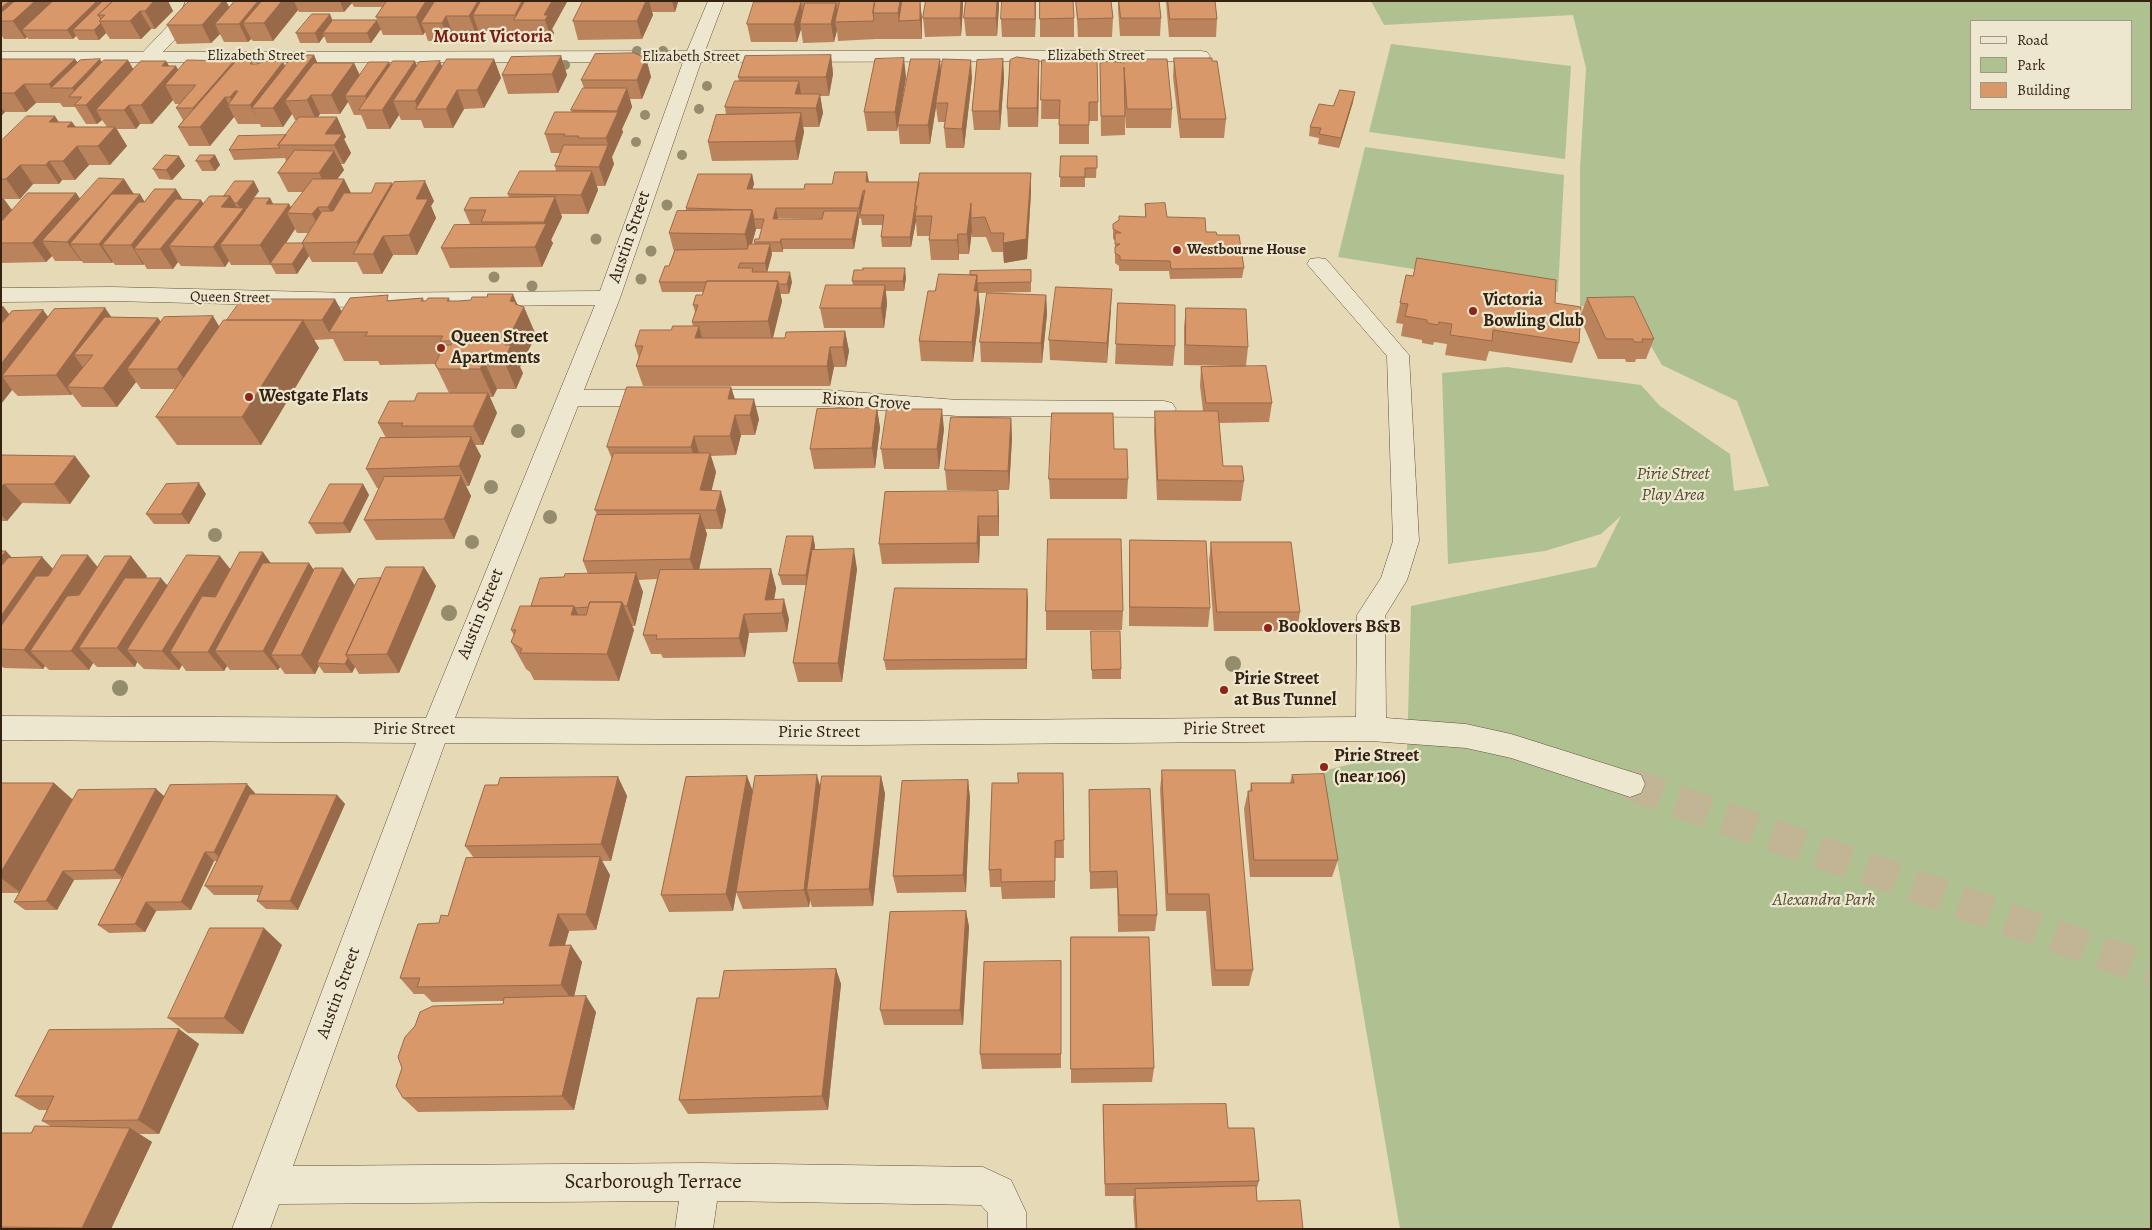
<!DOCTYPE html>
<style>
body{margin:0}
#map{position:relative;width:2152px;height:1230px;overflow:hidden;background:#e5dab5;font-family:Alegreya,serif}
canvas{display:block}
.frame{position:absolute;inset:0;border:2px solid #352213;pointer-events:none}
.legend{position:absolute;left:1970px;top:20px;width:162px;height:90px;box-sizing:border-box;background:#eee7cf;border:1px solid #a49884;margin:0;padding:6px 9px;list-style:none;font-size:15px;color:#352213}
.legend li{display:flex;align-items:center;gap:10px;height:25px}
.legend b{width:25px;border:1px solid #a49884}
</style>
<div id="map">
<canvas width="2152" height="1230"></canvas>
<div class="frame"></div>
<ul class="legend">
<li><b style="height:6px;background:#eee7cf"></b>Road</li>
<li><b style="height:14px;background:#b0c191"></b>Park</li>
<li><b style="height:14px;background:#d9986a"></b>Building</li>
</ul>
</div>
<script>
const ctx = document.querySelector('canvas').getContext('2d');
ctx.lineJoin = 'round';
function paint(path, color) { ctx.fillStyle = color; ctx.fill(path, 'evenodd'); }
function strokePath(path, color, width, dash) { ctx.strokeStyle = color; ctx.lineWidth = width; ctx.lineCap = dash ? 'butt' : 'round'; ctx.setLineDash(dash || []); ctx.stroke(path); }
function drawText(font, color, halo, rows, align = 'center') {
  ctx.font = font + ' Alegreya,serif'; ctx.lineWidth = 4.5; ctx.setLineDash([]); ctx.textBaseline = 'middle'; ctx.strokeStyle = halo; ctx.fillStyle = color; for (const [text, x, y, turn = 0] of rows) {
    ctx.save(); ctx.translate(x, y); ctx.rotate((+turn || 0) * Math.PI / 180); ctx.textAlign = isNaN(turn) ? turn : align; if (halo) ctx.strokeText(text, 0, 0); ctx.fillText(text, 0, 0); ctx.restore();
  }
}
paint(new Path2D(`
 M1371,1H2151V1229H1400L1322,771L1407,751L1411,606L1596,567L1621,516L1601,534L1545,551L1448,564L1442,373L1507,367L1641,385L1660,406L1730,454L1734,491L1769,486L1737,401L1662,365L1630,310L1580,306V168L1586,68L1573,15L1384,25ZM1971,21H2131V109H1971Z
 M1391,44L1571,66L1565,159L1369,132Z
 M1365,147L1564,175L1558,292L1338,257Z`), '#b0c191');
strokePath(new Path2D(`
 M1630,784L2151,970`), '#c2b595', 33, [33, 17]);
const minor = new Path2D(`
 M186,1H202L195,18L163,52L687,51L708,1H724L705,51H1201L1207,52L1210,56L1207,60L1201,61L701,62L620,298L584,390H826L958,400L1164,401L1172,403L1176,409L1172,415L1164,417L958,416L826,406H578L455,718L860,721L1356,717L1357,615L1381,578L1393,541L1387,356L1307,264L1310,259L1318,258L1326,259L1409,355L1419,541L1407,580L1385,616L1386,718L1466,724L1511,734L1641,775L1645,784L1641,793L1630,797L1511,758L1466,748L1371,741L860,745L445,743L293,1166L700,1163L983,1167L1011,1180L1026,1212V1229H988V1213L981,1205L717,1201L713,1229H675L679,1201L279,1204L270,1229H232L416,743L1,740V716L426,718L595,305L352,307L112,301L1,302V288L112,287L352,293L600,291L683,62H1V52H143L181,12Z`);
strokePath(minor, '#61503c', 1);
paint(minor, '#eee7cf');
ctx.fillStyle = '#958b6d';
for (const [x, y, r] of [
 [637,51,5],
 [663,51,5],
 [565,65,5],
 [707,86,5],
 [699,109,5],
 [645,115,5],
 [636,142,5],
 [682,155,5],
 [667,205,5.5],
 [596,239,5.5],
 [651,251,5.5],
 [494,277,5.5],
 [641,279,5.5],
 [532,286,5.5],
 [518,431,7],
 [491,487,7],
 [550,517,7],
 [215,535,7],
 [472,542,7],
 [449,613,8],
 [1233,664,8],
 [120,688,8]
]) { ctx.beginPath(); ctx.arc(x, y, r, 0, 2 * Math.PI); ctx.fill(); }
paint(new Path2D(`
 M1,1H168L173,11L155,29H151L141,39H110L106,33L99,40H79L76,36L73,39H28L27,37L25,39H4L2,36L1,37Z
 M189,1H226L229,7L234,2H230V1L567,2L552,29L554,33L551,39H520L518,33H479L478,30L476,34H453L449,41H428L425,32L423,35H383L376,17L382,7H354L352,3L344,12H299L298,10L273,41H253L251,39L248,42H224L220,34L211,43L177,44L167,25Z
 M583,1H678V2L675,12H652L653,15L642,39L578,40L573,21Z
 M758,1H920L922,19V39H876L838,41L837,30L834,42L803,43L801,29L797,42H751L747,24Z
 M926,1H963V7L961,36L925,37L923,18Z
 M966,1H999L997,36H966L964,18Z
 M1036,1L1035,37H1002L1001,19Z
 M1040,1L1074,18V37H1040Z
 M1076,1H1111L1113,18L1112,37H1078Z
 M1118,1H1159L1161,18L1160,36H1120L1118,9Z
 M1166,1H1215L1217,19L1216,37H1169Z
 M333,20L381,29L371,43H327L324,36L319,43H300L296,33Z
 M314,55L317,63H354L360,75L390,65H416L442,67L494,59L501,78L484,108L464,109L453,128H424L421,120H401L399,115L390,129H367L361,115H354L348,102L340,114H320L317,117L346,137L344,139L351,153L344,164H341L344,170L337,179H344L351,193H371L393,185L434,201L431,206L436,218L417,255H393L382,274H363L357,262H312L309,256L297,274H276L271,265H231L229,261L225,267L181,266L178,262L173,269H147L144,264L143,265H115L113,262L112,263H83L82,261H55L52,256L46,262L1,263V141L59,122H72L76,127H107L102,120L97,124H86L75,107H63L60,103H36L26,112H5L1,116V59H75L77,62H102L133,69L166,61L169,66H176L178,70L235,62L252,61L253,64L283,62L285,66ZM173,100L175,104H180L176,108L183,120L178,127L189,146H210L234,117L238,124H260L261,127H283L292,114L295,120H297L286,135L229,150L234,160L285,158L286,161L278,173L288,192H303L291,208L289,204H273L270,198L245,211L259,191L224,196L204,204L201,200L183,199L145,202L134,194L124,179L80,199L76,193L12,210L4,199H20L33,184H59L62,180H75L89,165H110L127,146L117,129H136L140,124H152ZM295,229L297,233H308L302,243H286Z
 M831,55L833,74L829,96H820L823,113L819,127H803L804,132L798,160L712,161L708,142L726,115L725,107L739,81L738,77Z
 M561,56L567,75L558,93L508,94L502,75Z
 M646,58L651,77L642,99H630L632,107L622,129L623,132L612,157L614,164L605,186H597L598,190L588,214H561L562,217L551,240L553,243L542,267L450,268L441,248L470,224L464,210L509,198L508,194L556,171L555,166L560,153H551L545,134L572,112L571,110L584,88L581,80Z
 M1174,58L1226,119L1224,138H1180L1173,77Z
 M940,59L941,72L972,78L964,148H946L944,128L945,122H938L936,107L930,144H900L898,125Z
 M1003,59L1004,78L1000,130H974L972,111Z
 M1039,60V78L1038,127H1008L1007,108Z
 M1042,60L1098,102V121H1089V144H1059V119H1041Z
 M1100,63L1172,109L1171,128H1126L1125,114V135L1101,136Z
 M906,77L897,131H867L864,112Z
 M1353,102L1339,148L1318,144L1319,138L1309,136L1310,127L1333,106Z
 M215,155L220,165L215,171H202L196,161Z
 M179,156L185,166L172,180L159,179L153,169Z
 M1061,156H1097L1096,178H1085V187H1060Z
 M1031,173V192L1027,259L1004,263L1003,252H992L986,237H972V231L969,254H959V260H931L929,240V236H917L916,221L911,247H882L881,237L883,225H862L861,218L859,219V221L854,249H783V252H771L772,254L767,272L792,282L789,294H780L782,301L773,338H785L845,331L849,351L846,367H834L830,386H643L636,366L639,358L635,346L671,330L693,326L692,322L695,312L693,305L702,295L703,292H662L659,282L669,266L674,252L669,233L686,211V208L752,174L754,184L752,189H804L832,184L869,182H919ZM778,218H822L778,219ZM756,229H762L759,239L754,242V244H752Z
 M1145,204L1167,217L1206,232L1217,235L1244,268L1242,278L1170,279L1169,271H1119V266L1115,263V240L1113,239V224L1145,217Z
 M1417,258L1555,303L1581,314L1587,298L1654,339L1646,359H1636L1635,362H1626L1625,359H1598L1581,320L1579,343L1572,363L1489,351L1486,361L1445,355L1447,344L1434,342L1433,345L1422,343V340L1401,336L1403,324L1396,323L1406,275L1413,276Z
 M1031,270V292L978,293L980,311L973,362L921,361L919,341L935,291L970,275Z
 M906,278L904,291H886L887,304L884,328H824L820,308L853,285L852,281Z
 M1046,295L1047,314L1042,363L981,362L980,342Z
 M423,298L424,301L449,298L450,301L516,302L536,335L520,367L523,373L516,389H497L493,397H490L497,413L483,445H475L481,456L469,486H466L471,496L454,539L376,540L364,520L379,488H377L366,469L386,438L378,423L414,401L449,393L435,364L380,365L378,361H344L333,339L314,340L319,348L261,445H177L156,417L176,389H141L136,382L117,407H82L72,394L71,395L18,396L12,390L1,404V306H3L9,314L43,310L48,317L105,308L111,317L158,318L161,322L219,327L342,311L391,300Z
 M1118,303L1175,346L1173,366L1115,364Z
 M1186,308L1248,347L1246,366L1272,403L1269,422L1219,423L1223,466L1244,481L1241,501L1157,500L1154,431L1155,411H1203L1200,386L1201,367L1232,366L1184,365V327Z
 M1111,309L1107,363L1050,360L1049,340Z
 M731,387L735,399L759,419L755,435H741L736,455L711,456L716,472L711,491L726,510L722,529H705L707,534L699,569H771L776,588L774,600L789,619L787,632L749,633L745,657L663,658L661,654H651L643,635L657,579L638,580L643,592L635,626H632L634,630L619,681L534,680L530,672L526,669L511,642L514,635L511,630L531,606L564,577L588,574L583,561L597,515L595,510L612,459L607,447Z
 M877,408L880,428L875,468L814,469L810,449Z
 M1011,418L1012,438L1009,490H947L945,470Z
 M944,429L939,469H884L881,449Z
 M1114,449L1128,479L1127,499H1050L1049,479Z
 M1,455L90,476L70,504L22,503L7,521H1Z
 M363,484L369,495L350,533L316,534L309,523Z
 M206,494L189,524H154L146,514Z
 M999,510V536H980L979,563L882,564L879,544Z
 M813,536L815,546V550L857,569L842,682H798L793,663L806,585H782L779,575Z
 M1130,540L1210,608L1208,627L1129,626V559Z
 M1211,542L1300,612L1297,631H1214L1209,561Z
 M1,551L12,558L42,557L53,569L98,567L147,576L146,578L168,585L230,569L271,563H309L314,570L355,585L424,567L436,586L399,673L359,674L355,667L352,673H324L319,666L315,674H285L280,667L278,670H230L227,666L224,671H186L182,665L179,670L144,669L137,662L135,667H97L93,663L89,670H49L45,666L43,669L4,668L1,666Z
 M1027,589V669L886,670L884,660Z
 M1046,611H1123L1122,630H1046Z
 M1091,631L1121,669V679H1092Z
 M1162,770L1253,970L1249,986H1212L1206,911H1166L1160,789Z
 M1063,773L1064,858H1055V898L1002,899L1001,887H990L989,870L1018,783Z
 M1292,775L1338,860L1332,877H1250L1244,809L1248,791H1250L1251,783H1290Z
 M747,776L752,791L821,788L881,776L885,794L873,906L812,907L810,900L809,907L743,909L736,892L733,911L669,912L661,895Z
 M618,777L627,796L611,861H602L610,875L596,930L569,931L565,945L582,962L574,997L596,1012L574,1110L418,1112L403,1098L503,1004V1001L432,1002L424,994H414L400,978L439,923L448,916L474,858L465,846L498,785Z
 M968,780L970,798L966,892L897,893L893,876Z
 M1,783H54L72,799L156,789L164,796L255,793L254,794L337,795L345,804L298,910L266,909L257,901L259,895H214L205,886L217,861H214L191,910L156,911L145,932L109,933L98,925L121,879L74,880L57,910H25L14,902L19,893H1Z
 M1089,790L1157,915L1155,931L1118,932L1117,888L1090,889Z
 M966,911L969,927L963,1025H884L880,1010Z
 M1071,937L1154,1068L1152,1082L1071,1083Z
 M282,945L243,1034L188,1033L168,1018Z
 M836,969L841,984L828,1110L688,1114L679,1100L719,998Z
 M1061,977V1068L982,1069L980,1054Z
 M179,1029L199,1044L159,1134H139L152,1142L111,1229H1V1133H31L52,1127L42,1121L47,1110H39L15,1096Z
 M1103,1105L1228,1128L1259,1181L1256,1191L1257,1201L1303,1229H1135L1133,1201L1134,1196H1105L1103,1119Z`), '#bb835b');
paint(new Path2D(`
 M1,1H66L22,30L27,37L25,39L13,21H1Z
 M97,1H112L73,30L76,36L73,39L67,30Z
 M152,1H168L173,11L155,29L145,11Z
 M223,1H226L234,17L215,24L220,34L211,43L202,25Z
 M258,1H294L298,10L273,41L264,23H243L251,39L248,42L239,24Z
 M340,1H351L352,3L344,12Z
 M426,1H442L421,23L425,32L423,35L416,17Z
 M478,1H495L473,15L478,30L476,34L469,16Z
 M522,1H535L517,20L515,15Z
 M552,1L567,2L552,29L554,33L551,39L545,20L544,15Z
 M646,1H649L653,15L642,39L637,21Z
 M672,1L678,2L675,12Z
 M900,1H902L899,21L901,39L898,13Z
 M920,1L922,19V39L920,20Z
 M961,1H963V7L961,36L960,18Z
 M997,1H999V7L997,36L996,18Z
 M1035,1H1036L1035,37Z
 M801,2L803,20L800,24L801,29L797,42L794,24Z
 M836,3L839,21L835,22L837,30L834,42L831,24Z
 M140,11L151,29L141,39L130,21Z
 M330,14L334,24L323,33L324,36L319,43L315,33Z
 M446,16L453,34L449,41L442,23Z
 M377,20L381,29L371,43L367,33Z
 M101,23L106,33L99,40L94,30Z
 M314,55L322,74L285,101L292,114L283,127L273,108Z
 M831,55L833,74L829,96L826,77Z
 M561,56L567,75L558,93L552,74Z
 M646,58L651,77L642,99L637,80Z
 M904,58L906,77L897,131L895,112Z
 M75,59L85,75L100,59L111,78L128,60L139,79L96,110L102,120L97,124L86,105L82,97H78L72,88H51L49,84Z
 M494,59L501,78L484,108L477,90Z
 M940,59L941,77L936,103V107L930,144L928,125Z
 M1003,59L1004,78L1000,130L999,111Z
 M971,60L972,78L964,148L962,129Z
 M1039,60V78L1038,127L1037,108Z
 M166,61L172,71L176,66L186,85H165L173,100L152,124L141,105L162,66Z
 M234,61L244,79L225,97L229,105H228L234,117L210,146L200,127L202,124L193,108Z
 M415,61L422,80L393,101L399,115L390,129L382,110Z
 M440,61L447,80L418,109L415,101Z
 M283,62L292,81L252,108L260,124L250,105Z
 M389,62L397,81L372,110L365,96Z
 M354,63L362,81L345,96L348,102L340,114L331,95Z
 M799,81L802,100L795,94Z
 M24,84L36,103L26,112L14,93Z
 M627,88L632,107L622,129L623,132L612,157L606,138L617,113V111Z
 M457,90L464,109L453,128L446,109Z
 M235,91L243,105H234L230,97Z
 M1355,92L1353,102L1339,148L1341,138Z
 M820,94L823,113L819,127L816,108Z
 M311,95L320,114L316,120L307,100Z
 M129,105L140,124L136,129L124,110Z
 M1,107L5,112L1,116Z
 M801,113L804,132L798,160L795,141Z
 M55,116L67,135L49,122Z
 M337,117L346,137L344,139L351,153L344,164L334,145L325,134Z
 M72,122L84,141L79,146L67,127Z
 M115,127L127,146L110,165L98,146Z
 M608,145L614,164L605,186L599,167Z
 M77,146L89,165L75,180L63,161Z
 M334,151L344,170L328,192L319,173Z
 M215,155L220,165L215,171L209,161Z
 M179,156L185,166L172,180L166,170Z
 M49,161L62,180L59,184L46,165Z
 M20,165L33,184L20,199L6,179Z
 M592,171L598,190L588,214L581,195Z
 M867,172L869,182L868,192L866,182Z
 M1031,173V192L1027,259L1004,263L1003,243Z
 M752,174L754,184L750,199L747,189Z
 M124,179L136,198L70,244L82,261H81L67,242Z
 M344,179L354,199L338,226L328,207Z
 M254,181L259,191L245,210L255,227L220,245L229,261L225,267L213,247L221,207L230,196L240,213L242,211L237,203Z
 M425,181L434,201L431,206L436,218L417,255L409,235L416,199Z
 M392,183L400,202L363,254L357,242Z
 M176,189L188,208L134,249L144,264L143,265L131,245Z
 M863,191L864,201L860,215V219L859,208Z
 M76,193L89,212L42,241L52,256L46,262L32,243Z
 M140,194L152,214L102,245L113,262L112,263L99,244Z
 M555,197L562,217L551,240L553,243L542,267L535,247L545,225L544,222Z
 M3,198L17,217L1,234V200Z
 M270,198L280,217L289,204L294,213H287L295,229L272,264H270L271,265L260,245L266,204Z
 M201,200L212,219L169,246L178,262L173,269L160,249Z
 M971,203V218L972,231L969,254L967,234Z
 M318,207L327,226L322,233L312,214Z
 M776,208L778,218L775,229L773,219Z
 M915,209L916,221L911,247L910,237Z
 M752,210L756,229L749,254L745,234Z
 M858,211L859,221L854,249L852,239Z
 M958,234L959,254V260L957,240Z
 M383,236L393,255L382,274L373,254Z
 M781,239L783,249V252L780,242Z
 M770,244L772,254L767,273L765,263Z
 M304,246L309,256L297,274L292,264Z
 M905,268L906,278L904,291L903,281Z
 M790,272L792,282L789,294L787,284Z
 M977,275L980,311L973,362L972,342L974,291Z
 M778,281L782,301L772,341L768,321Z
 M885,285L887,304L884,328L881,308Z
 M1112,289L1111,309L1107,363V343Z
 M513,294L521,314L524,307L536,335L520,367L523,373L516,389L504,361L510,301Z
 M1046,295L1047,314L1042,363L1041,343Z
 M335,299L346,319L329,332L322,320Z
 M3,306L18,326L1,346V308Z
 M105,308L119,328L93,355H74L87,373L67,387L72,394L71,395L56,375Z
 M43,310L58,330L2,376L12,390L1,404V364Z
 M213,316L225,336L191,389L177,369Z
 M158,318L171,337L127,369L136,382L117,407L103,388Z
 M303,320L319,348L261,445L242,417Z
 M699,326L704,346L695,338Z
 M845,331L849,351L846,367L843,347Z
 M830,347L834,367L830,386L827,366Z
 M484,361L497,389L493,397L480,369Z
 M731,387L737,407L728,399Z
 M488,393L497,413L483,445L473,426Z
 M754,399L759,419L755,435L750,415Z
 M877,408L880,428L875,468L872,448Z
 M942,409L944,429L939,469L937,449Z
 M735,415L741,435L736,455L730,436Z
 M1011,418L1012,438L1009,490L1008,471Z
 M694,436L700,456L697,467L691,447Z
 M471,437L481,456L469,486L459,466Z
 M710,453L716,472L707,510L700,490Z
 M75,456L90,476L70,504L54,484Z
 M461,476L471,496L454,539L444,519Z
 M199,483L206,494L189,524L181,514Z
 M4,484L22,503L7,521L1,515V487Z
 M363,484L369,495L350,533L343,523Z
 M721,491L726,510L722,529L716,510Z
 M998,491L999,510V536L998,516Z
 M700,514L707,534L697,579L690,559Z
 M978,516L980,536L979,563L977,543Z
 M813,536L815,546L808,585L806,575Z
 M854,549L857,569L842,682L838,663Z
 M6,551L24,571L1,602V557Z
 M263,552L277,572L215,651L227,666L224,671L208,652Z
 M88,555L104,575L30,651L45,666L43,669L24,650Z
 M131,556L147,576L102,648H79L93,663L89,670L71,651Z
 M220,556L235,575L170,652L182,665L179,670L162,651Z
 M42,557L60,577L1,649V616Z
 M309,563L322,583L271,655L280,667L278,670L263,651Z
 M424,567L436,586L399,673L387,654Z
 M343,568L356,587L317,663L319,666L315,674L301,655Z
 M771,569L776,588L772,613L765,600Z
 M636,573L643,592L635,626L627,606Z
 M161,578L177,597L127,650L137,662L135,667L117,648Z
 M1027,589L1028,599L1027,669L1026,659Z
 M784,599L789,619L787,632L782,613Z
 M622,602L634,630L619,681L607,654Z
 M574,606L587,633L571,615Z
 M744,614L749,633L745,657L739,638Z
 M348,658L355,667L352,673L345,664Z
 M817,775L822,793L807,890L810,900L809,907L804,890Z
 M747,776L754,794L733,911L726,894Z
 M881,776L885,794L873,906L869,889Z
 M618,777L627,796L611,861L601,844Z
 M968,780L970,798L966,892L963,875Z
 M54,783L74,801L21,893L1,878V872Z
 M247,784L255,793L223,861L214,852Z
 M156,789L166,798L124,879L114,870Z
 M337,795L345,804L298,910L290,901Z
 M205,852L214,861L191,910L181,902Z
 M600,857L610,875L596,930L586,914Z
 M63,871L74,880L57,910L46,901Z
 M146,902L156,911L145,932L135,924Z
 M966,911L969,927L963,1025L960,1010Z
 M558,914L569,931L560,962L549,946Z
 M264,928L282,945L243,1034L224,1018Z
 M571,945L582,962L573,1001L561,985Z
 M836,969L841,984L828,1110L822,1096Z
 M586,996L596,1012L574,1110L562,1096Z
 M179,1029L199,1044L159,1134L138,1120Z
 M130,1128L152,1142L111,1229H84L82,1228Z`), '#986a4a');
const building = new Path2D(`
 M1,1H10L1,8Z
 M15,1H35L13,21H1V13Z
 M53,1H97L67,30H22Z
 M103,1H113L98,15L101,19L99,21L101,23L94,30H73Z
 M113,1H154L145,11H140L130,21H99L105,15H98Z
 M189,1H223L202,25H167Z
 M235,1H258L239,24H215Z
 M262,1H282L264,23H243Z
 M387,1H426L416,17H376Z
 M435,1H478L469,16H446L442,23H421Z
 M481,1H522L515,15H473Z
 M525,1H552L544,15H548L545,20H514Z
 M583,1H646L637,21H573Z
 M840,1H875L873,13L874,21L835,22Z
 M875,1H900L898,13H873Z
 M902,1H920V20L899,21Z
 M926,1H961L960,18H923Z
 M966,1H997L996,18H964Z
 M1002,1H1035V19H1001Z
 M1040,1H1073L1074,18L1040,19Z
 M1076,1H1111L1113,18L1078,19Z
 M1119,1H1159L1161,18H1121Z
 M1168,1H1215L1217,19H1170Z
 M754,2H801L794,24H747Z
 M805,3H836L831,24H800Z
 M312,14H330L315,33H296Z
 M333,20H377L367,33H323Z
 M634,53L646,58L637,80H581L595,54Z
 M294,55H314L273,108H252Z
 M831,55L826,77H738L745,56Z
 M561,56L552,74L502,75L511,57Z
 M1017,57L1039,60L1037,108H1007L1010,60Z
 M904,58L895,112H864L875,59Z
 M1174,58H1212V61H1217L1226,119H1181Z
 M1,59H75L49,84H24L14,93H1Z
 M100,59L72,88H51L80,60Z
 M447,59H494L477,90H457L446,109H416Z
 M911,59H940L928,125H898Z
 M943,59L971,60L962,129L944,128L948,103H936Z
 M1003,59L999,111H972L977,60Z
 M1124,59H1167L1172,109H1127L1124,67L1125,116H1101L1100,63L1109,61L1124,63Z
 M104,60H128L86,105H74L82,97H69Z
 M187,60L234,61L193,108H176L196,85H165Z
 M246,60L252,61L250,64H256L271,60L283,62L250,105H228L238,91H235L230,97H225L200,127H178L236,61Z
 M1042,60H1097L1098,102H1089V125H1059L1060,100H1041Z
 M141,61H166L162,66H176L141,105H129L124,110H96Z
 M393,61H415L382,110H359Z
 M440,61L415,101H393L419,62Z
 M369,62H389L365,96H345Z
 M314,63H354L331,95H311L307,100L285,101Z
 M735,81H799L795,94H820L816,108L725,107Z
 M583,88H627L617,111L571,110Z
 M1340,90L1355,92L1341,138L1319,134L1321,128L1310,127L1319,104L1333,106Z
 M555,112H618L606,138H578L579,136H564L565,134H545Z
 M801,113L795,141L708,142L716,115Z
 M27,116H55L49,122H72L67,127H115L98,146H77L63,161H49L46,165H20L6,179H1V141Z
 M299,117H337L325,134H342L334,145H278Z
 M286,135L278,145L280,148L229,150L238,136Z
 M564,145H608L599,167L555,166Z
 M295,150L334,151L319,173H278Z
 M165,155L179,156L166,170L153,169Z
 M200,155H215L209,161H196Z
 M1061,156H1097V168H1085V177H1060Z
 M520,171H592L581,195L508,194Z
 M835,172H867L866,182H919L910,237H881L884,215H860L865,190L863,191L859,208H776L773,219H822L824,211H858L852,239H781L780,242H754L755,239H759L764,219H754L752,210L686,208L698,174H752L747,189H804L805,184H832Z
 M920,173H1031L1026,239L1003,243L1004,233H991L985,217L971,218V203L967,234H958L957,240H929L932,216H915L917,206H915Z
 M99,178L124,179L67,242L42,241Z
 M313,179H344L328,207H318L312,214L287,213Z
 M235,181H254L237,203H234L230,196H224Z
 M425,181L416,199H428L409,235L383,236L373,254H353L394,182Z
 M376,183H392L357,242L302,243L322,211H333L344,193H371Z
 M155,189H176L131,245H102L139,202H144Z
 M28,193H76L32,243H1V222Z
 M112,194H140L99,244H70Z
 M210,196H230L221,207L244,208L213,247L169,246Z
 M555,197L544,222H481L486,210H464L470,198Z
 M255,198H270L266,204H289L260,245H220Z
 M176,199L201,200L160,249H134Z
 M1165,203L1167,217L1205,218L1206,232H1216L1217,235H1239L1244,268L1171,269L1170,261L1120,260V256L1115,253V247L1120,244H1115V233H1121L1113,229V224L1119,220V216L1146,217L1145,204Z
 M752,210L745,234L669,233L677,211Z
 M546,224L535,247L441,248L454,225Z
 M285,243H302L304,246L292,264H270Z
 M749,244H770L765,263H740L738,268H753L752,272H790L787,284H778V281H707V282H659L665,266H669L675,250L747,249Z
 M1417,258L1556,280L1555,303L1581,307L1579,343L1493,330L1492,341L1450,335L1452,324L1439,322L1438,325L1427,323V320L1405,316L1408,304L1400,303L1406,275L1413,276Z
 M863,268H905L903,281H852L854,270H863Z
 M1031,270V282L977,283V275H970V271Z
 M939,274L977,275L974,291H978L972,342L919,341L928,291H935Z
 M707,281H778L768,321L692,322L698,305H693L696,295H702Z
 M826,285H885L881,308H820Z
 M1056,287L1112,289L1107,343L1049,340Z
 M987,293L1046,295L1041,343L980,342Z
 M488,294H513L510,301L516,302L515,304L524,307L505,345H511L504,361H484L480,369H438L435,364L441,352L437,351L441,345H451L453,341H440L443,336H365L368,332H329L350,298L388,295L387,301L423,298L421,301H426L428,298H449L447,301H458L471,300L472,297H487Z
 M1634,297L1654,339H1642L1643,342H1634L1633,339H1606L1587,298Z
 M242,299H335L322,320H227Z
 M1118,303L1175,305V346L1116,344Z
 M105,308L56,375L2,376L54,309Z
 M1186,308L1246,309L1248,347L1186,345Z
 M43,310L1,364V324L12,311Z
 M213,316L177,369H127L164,317Z
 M105,317L158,318L103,388L67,387L93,355H74Z
 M224,320H303L242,417H156Z
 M673,326H699L695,338H785L786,332L845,331L843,347H830L827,366H636L643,346H635L640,330H671Z
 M1266,366L1272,403H1206L1201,367Z
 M627,387H731L728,399H754L750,415H735L730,436H694L691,447H607Z
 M418,393H488L473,426H401L403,423H378L389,401H414Z
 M877,408L872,448L810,449L817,409Z
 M887,409H942L937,449H881Z
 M1155,411H1218L1223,466H1242L1244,481L1158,480Z
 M1052,413H1113L1114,449H1127L1128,479H1049Z
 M951,417L1011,418L1008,471L945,470Z
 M471,437L459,466L366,469L380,438Z
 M614,453H710L700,490L721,491L716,510H595Z
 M1,455L75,456L54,484H4L1,487Z
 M461,476L444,519L364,520L384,477Z
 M199,483L181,514H146L166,484Z
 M330,484H363L343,523H309Z
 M998,491V516H978L977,543L879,544L885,492Z
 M700,514L690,559L583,561L596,515Z
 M787,536H813L806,575H779Z
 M1048,539H1121L1123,611H1046Z
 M1130,540L1206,541L1210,608L1130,607Z
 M1211,542H1291L1300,612H1217Z
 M854,549L838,663H793L812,550Z
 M1,551H6L1,557Z
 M240,552H263L208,652H170L202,596L215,597Z
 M62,555H88L24,650L1,649V626L36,576H48Z
 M187,555L220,556L162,651L127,650Z
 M105,556H131L71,651H30L67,596L79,595Z
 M42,557L1,616V566L8,558Z
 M263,563H309L263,651H215Z
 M386,567H424L387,654L346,655Z
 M315,568H343L301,655H271Z
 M771,569L765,600L784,599L782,613L744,614L739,638L656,639L657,635H643L660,570Z
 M636,573L627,606H624L622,602H590L588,607L575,608L574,606H531L540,578L564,577L565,574Z
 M125,578H161L117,648H79Z
 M381,578L346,655L348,658L345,664L317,663L358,579Z
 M895,588L1027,589L1026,659L884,660Z
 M590,602H622L607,654L520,653L522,649L511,642L516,630H511L520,606H574L571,615H586Z
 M1091,631H1120L1121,669L1092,670Z
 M1162,770H1235L1253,970H1215L1209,894H1168Z
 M1018,773H1063L1064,840L1055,841V881L1001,882V869L989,870L992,783H1018Z
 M1324,774L1338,860H1254L1248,791H1252L1251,783H1294L1292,775Z
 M817,775L804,890L736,892L755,776Z
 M747,776L726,894L661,895L686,777Z
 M822,776H881L869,889L807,890Z
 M618,777L601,844L465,846L485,785H498L500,778Z
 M968,780L963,875L893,876L902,781Z
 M1,783H54L1,872Z
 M247,784L214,852H205L181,902H146L135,924L98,925L170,785Z
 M156,789L114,870L63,871L46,901L14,902L78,790Z
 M1150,789L1157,915H1119L1117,871L1090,872L1089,790Z
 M250,794L337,795L290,901H257L263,886H205Z
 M600,857L586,914H558L549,946L571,945L561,985L417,987L420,978H400L418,924L439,923L441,915L448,916L466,858Z
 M966,911L960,1010H880L890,912Z
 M210,928H264L224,1018H168Z
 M1071,937H1149L1154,1068L1071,1069Z
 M1061,961V1054H980L984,962Z
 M836,969L822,1096L679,1100L697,998H719L724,971Z
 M586,996L562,1096L403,1098L396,1086L402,1068L398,1057L405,1037L415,1026L420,1012L433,1006L503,1004L504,998Z
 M179,1029L138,1120L42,1121L54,1096H15L49,1030Z
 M1226,1104L1228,1128H1254L1259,1181L1105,1184L1103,1105Z
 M35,1126L130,1128L82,1228L1,1227V1133H31Z
 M1256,1186L1257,1201L1300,1200L1303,1229H1137L1135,1189Z`);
paint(building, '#d9986a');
strokePath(building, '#986a4a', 1);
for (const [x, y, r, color] of [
 [1177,250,5,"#8f2418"],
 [1473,311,5,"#8f2418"],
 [441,348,5,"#8f2418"],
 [249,397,5,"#8f2418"],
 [1268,628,5,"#8f2418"],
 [1224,690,5,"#8f2418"],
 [1324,767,5,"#8f2418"]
]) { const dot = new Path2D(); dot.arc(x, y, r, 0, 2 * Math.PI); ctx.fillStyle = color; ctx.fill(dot); strokePath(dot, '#eee7cf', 2); }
drawText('15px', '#352213', '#eee7cf', [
 ["Elizabeth Street",256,56],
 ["Elizabeth Street",1096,56],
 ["Elizabeth Street",691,57],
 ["Queen Street",230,298,1]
]);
drawText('bold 15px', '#352213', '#eee7cf', [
 ["Westbourne House",1187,250]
], 'left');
drawText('18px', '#352213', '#eee7cf', [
 ["Austin Street",630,237,-71],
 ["Rixon Grove",866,402,4],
 ["Austin Street",481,614,-68],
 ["Pirie Street",1224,729,-1],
 ["Pirie Street",414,730],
 ["Pirie Street",819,733],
 ["Austin Street",339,993,-70]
]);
drawText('bold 18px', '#352213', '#eee7cf', [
 ["Victoria",1483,301],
 ["Bowling Club",1483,322],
 ["Queen Street",451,338],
 ["Apartments",451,359],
 ["Westgate Flats",259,397],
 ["Booklovers B&B",1278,628],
 ["Pirie Street",1234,680],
 ["at Bus Tunnel",1234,701],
 ["Pirie Street",1334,757],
 ["(near 106)",1334,778]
], 'left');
drawText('italic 18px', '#544a32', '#eee7cf', [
 ["Pirie Street",1673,475],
 ["Play Area",1673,496],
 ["Alexandra Park",1824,901]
]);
drawText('bold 19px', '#7a1f14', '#eee7cf', [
 ["Mount Victoria",493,37]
]);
drawText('21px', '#352213', '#eee7cf', [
 ["Scarborough Terrace",653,1183]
]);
</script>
